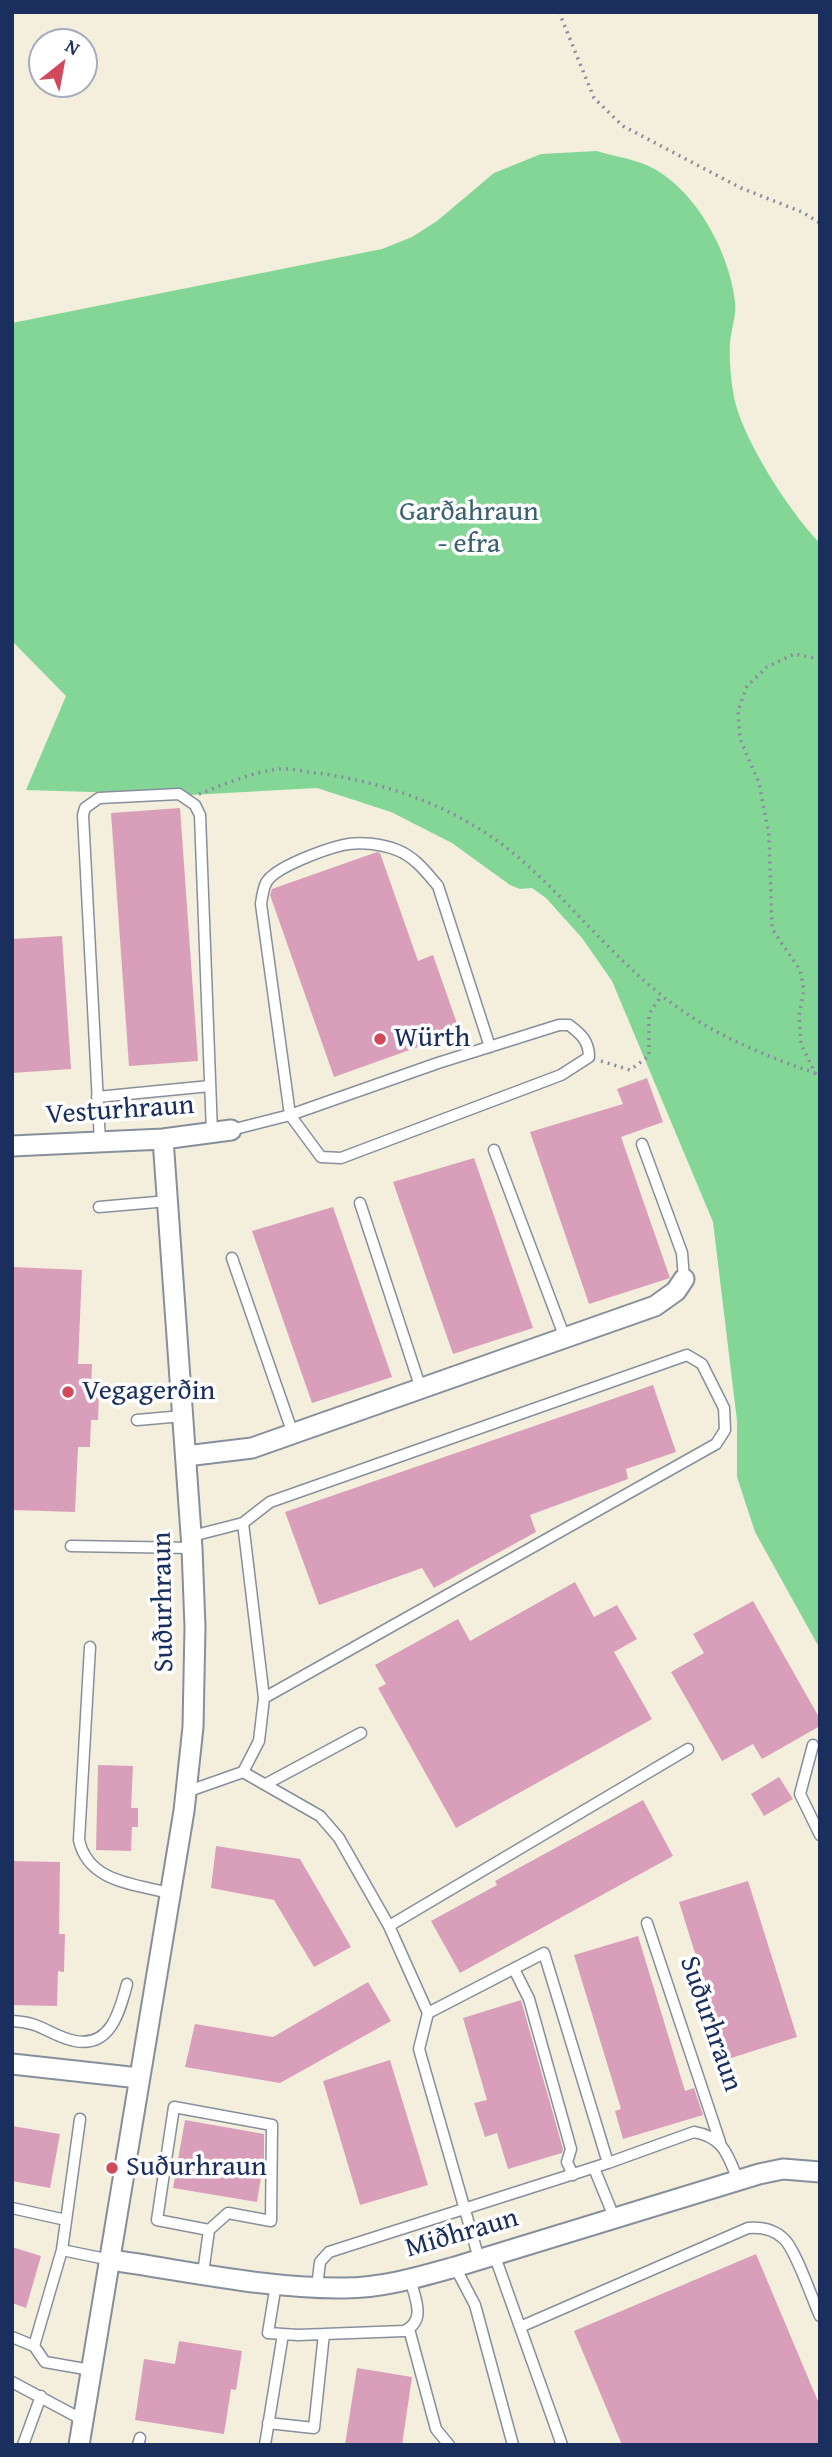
<!DOCTYPE html>
<meta charset="utf-8">
<style>
body{margin:0}
#map{position:relative;width:832px;height:2457px;overflow:hidden;background:#f3efdc;font-family:"Gentium Book Plus",serif}
canvas{display:block}
.frame{position:absolute;inset:0;border:14px solid #1b2f5e;pointer-events:none}
.north{position:absolute;left:28px;top:28px;width:70px;height:70px;box-sizing:border-box;background:#fff;border:2px solid #a4acbf;border-radius:50%;rotate:31deg;font-size:19px;font-weight:700;line-height:28px;text-align:center;color:#1b2f5e}
.north::after{content:'';display:block;margin:auto;width:24px;height:32px;background:#d1495b;clip-path:polygon(50% 0,100% 100%,50% 72%,0 100%)}
</style>
<div id="map">
<canvas width="832" height="2457"></canvas>
<div class="frame"></div>
<div class="north">N</div>
</div>
<script>
const ctx = document.querySelector('canvas').getContext('2d');
ctx.lineJoin = 'round';
function paint(path, color) { ctx.fillStyle = color; ctx.fill(path, 'evenodd'); }
function strokePath(path, color, width, dash) { ctx.strokeStyle = color; ctx.lineWidth = width; ctx.lineCap = dash ? 'butt' : 'round'; ctx.setLineDash(dash || []); ctx.stroke(path); }
function drawText(font, color, halo, rows, align = 'center') {
  ctx.font = font + ' "Gentium Book Plus",serif'; ctx.lineWidth = 7; ctx.setLineDash([]); ctx.textBaseline = 'middle'; ctx.strokeStyle = halo; ctx.fillStyle = color; for (const [text, x, y, turn = 0] of rows) {
    ctx.save(); ctx.translate(x, y); ctx.rotate((+turn || 0) * Math.PI / 180); ctx.textAlign = isNaN(turn) ? turn : align; if (halo) ctx.strokeText(text, 0, 0); ctx.fillText(text, 0, 0); ctx.restore();
  }
}
paint(new Path2D(`
 M597,151C612,156 629,158 644,164C693,184 729,250 735,301C737,314 731,330 730,343C729,359 731,381 734,397C742,438 790,513 820,543V1649L755,1532L737,1477V1421L713,1222L612,981L582,938L546,898L532,888L520,889L510,885L452,843L391,812L317,788L190,795L26,790L66,696L12,641V323L382,249L412,237L437,221L494,173L541,154Z`), '#84d697');
paint(new Path2D(`
 M180,808L198,1061L129,1066L111,813Z
 M377,852L380,853L418,961L433,955L460,1032L334,1077L270,895L272,889Z
 M62,936L71,1069L12,1073V939Z
 M647,1078L663,1122L621,1137L670,1278L589,1304L530,1132L623,1104L617,1089Z
 M474,1158L533,1328L453,1354L393,1182Z
 M333,1207L392,1377L312,1403L252,1231Z
 M12,1267L82,1270L78,1364H92L91,1392H99L98,1420H91L90,1447H78L75,1512L12,1510Z
 M653,1385L676,1452L626,1469L628,1479L530,1515L536,1532L434,1588L422,1568L319,1605L285,1512Z
 M575,1582L594,1617L617,1605L637,1639L614,1652L652,1719L456,1828L378,1688L386,1684L375,1665L458,1619L470,1641Z
 M753,1601L820,1719V1726L762,1759L753,1744L722,1761L671,1672L704,1653L693,1634Z
 M98,1765L133,1766L131,1808H138V1827H132L131,1851L96,1850Z
 M779,1777L793,1799L764,1816L751,1794Z
 M643,1800L673,1856L460,1973L431,1921L497,1885L495,1881Z
 M216,1846L300,1859L351,1947L314,1967L274,1900L211,1888Z
 M12,1861L60,1862L59,1934H65L64,1972L58,1971L57,2006L12,2005Z
 M748,1881L797,2037L728,2059L679,1902Z
 M638,1936L685,2091L694,2088L703,2115L623,2139L615,2111L621,2109L574,1955Z
 M368,1982L391,2021L280,2083L185,2067L195,2024L273,2037Z
 M521,2000L563,2149L562,2153L508,2169L497,2133L485,2137L474,2103L487,2100L463,2018Z
 M390,2060L428,2185L360,2205L323,2081Z
 M185,2120L264,2134V2159L257,2202L173,2188Z
 M12,2126L60,2134L50,2188L12,2181Z
 M12,2247L41,2256L26,2308L12,2303Z
 M756,2254L820,2406V2445H622L574,2331Z
 M179,2341L242,2351L236,2390L231,2389L224,2434L135,2420L144,2359L175,2364Z
 M357,2368L412,2377L402,2445H345Z`), '#d99fba');
const service = new Path2D(`
 M97,1097L210,1086
 M231,1130L290,1115L438,1063L559,1025H569C581,1034 589,1041 589,1057L561,1075L341,1158L321,1157L290,1115L261,904C262,897 263,889 266,883C274,867 326,849 343,845C359,841 382,844 397,850C415,857 426,872 438,886L490,1047
 M100,1142L83,815L85,808L99,798L179,794L195,805L200,815L212,1133
 M642,1144L682,1253L684,1279
 M494,1150L565,1338
 M360,1203L421,1389
 M99,1207L168,1201
 M232,1258L293,1434
 M137,1420L183,1416
 M243,1523L270,1502L687,1355L702,1364L724,1408L725,1430L716,1444L264,1698
 M71,1546L192,1548
 M90,1647L79,1840C88,1882 134,1884 170,1893
 M813,1745L800,1794L820,1835
 M243,1772L320,1816L339,1838L389,1926L428,2013L419,2049L479,2259
 M266,1784L361,1733
 M186,1792L243,1772L259,1741L264,1698L243,1523L192,1536
 M647,1923L720,2142
 M389,1926L688,1749
 M514,1969L529,1999L571,2149L567,2162L573,2175
 M428,2013L544,1953L608,2163L694,2132C724,2137 728,2156 738,2180
 M12,2021C42,2022 50,2036 75,2041C111,2048 120,2010 127,1984
 M80,2119L62,2250L34,2346L45,2362L91,2370
 M594,2168L614,2217
 M12,2208L66,2220
 M62,2250L111,2260
 M494,2254L562,2445
 M455,2267L475,2305L513,2445
 M203,2273L209,2230L157,2220L174,2107L272,2125L271,2221L228,2213L209,2230
 M276,2284L268,2333L298,2335L404,2331C427,2321 415,2298 410,2279
 M317,2287L320,2262L329,2252L608,2163
 M520,2327L748,2228C761,2227 774,2229 784,2239C796,2250 812,2299 820,2316
 M409,2329L436,2429L449,2445
 M12,2337L34,2346
 M12,2382L83,2420
 M268,2423L314,2428L324,2334
 M23,2445L41,2396
 M138,2445L140,2438
 M265,2445L283,2334`);
const minor = new Path2D(`
 M12,1146L163,1139L231,1130
 M186,1456L252,1448L655,1306L676,1291L684,1279
 M12,2064L139,2078
 M111,2260C188,2271 267,2289 345,2288C382,2288 419,2277 455,2267L759,2174L783,2169L820,2172
 M79,2445L184,1811L193,1727L195,1627L192,1548L163,1139`);
strokePath(service, '#878f9d', 13);
strokePath(minor, '#878f9d', 23);
strokePath(new Path2D(`
 M559,12L594,98L623,126L741,188L802,212L820,223
 M820,659L794,654L767,667L747,686L738,711L740,739L759,783L769,835L772,929L800,970L804,990L799,1016L801,1044L815,1073L820,1078
 M199,794C225,784 252,772 280,769C292,768 305,772 317,773C390,783 462,809 519,858C569,901 609,953 660,994C706,1032 760,1054 815,1073
 M601,1061L630,1070L649,1056V1014L661,996`), '#878f9d', 3.5, [2, 5]);
strokePath(service, '#fff', 10);
strokePath(minor, '#fff', 19);
for (const [x, y, r, color] of [
 [380,1039,7,"#d1495b"],
 [68,1392,7,"#d1495b"],
 [112,2168,7,"#d1495b"]
]) { const dot = new Path2D(); dot.arc(x, y, r, 0, 2 * Math.PI); ctx.fillStyle = color; ctx.fill(dot); strokePath(dot, '#fff', 2.5); }
drawText('28px', '#3a616f', '#fff', [
 ["Garðahraun",469,513],
 ["- efra",469,545]
]);
drawText('28px', '#1b2f5e', '#fff', [
 ["Würth",394,1039],
 ["Vegagerðin",82,1392],
 ["Suðurhraun",126,2168]
], 'left');
drawText('28px', '#1b2f5e', '#fff', [
 ["Vesturhraun",120,1111,-4],
 ["Suðurhraun",164,1602,-91],
 ["Suðurhraun",710,2024,71],
 ["Miðhraun",462,2234,-16]
]);
</script>
